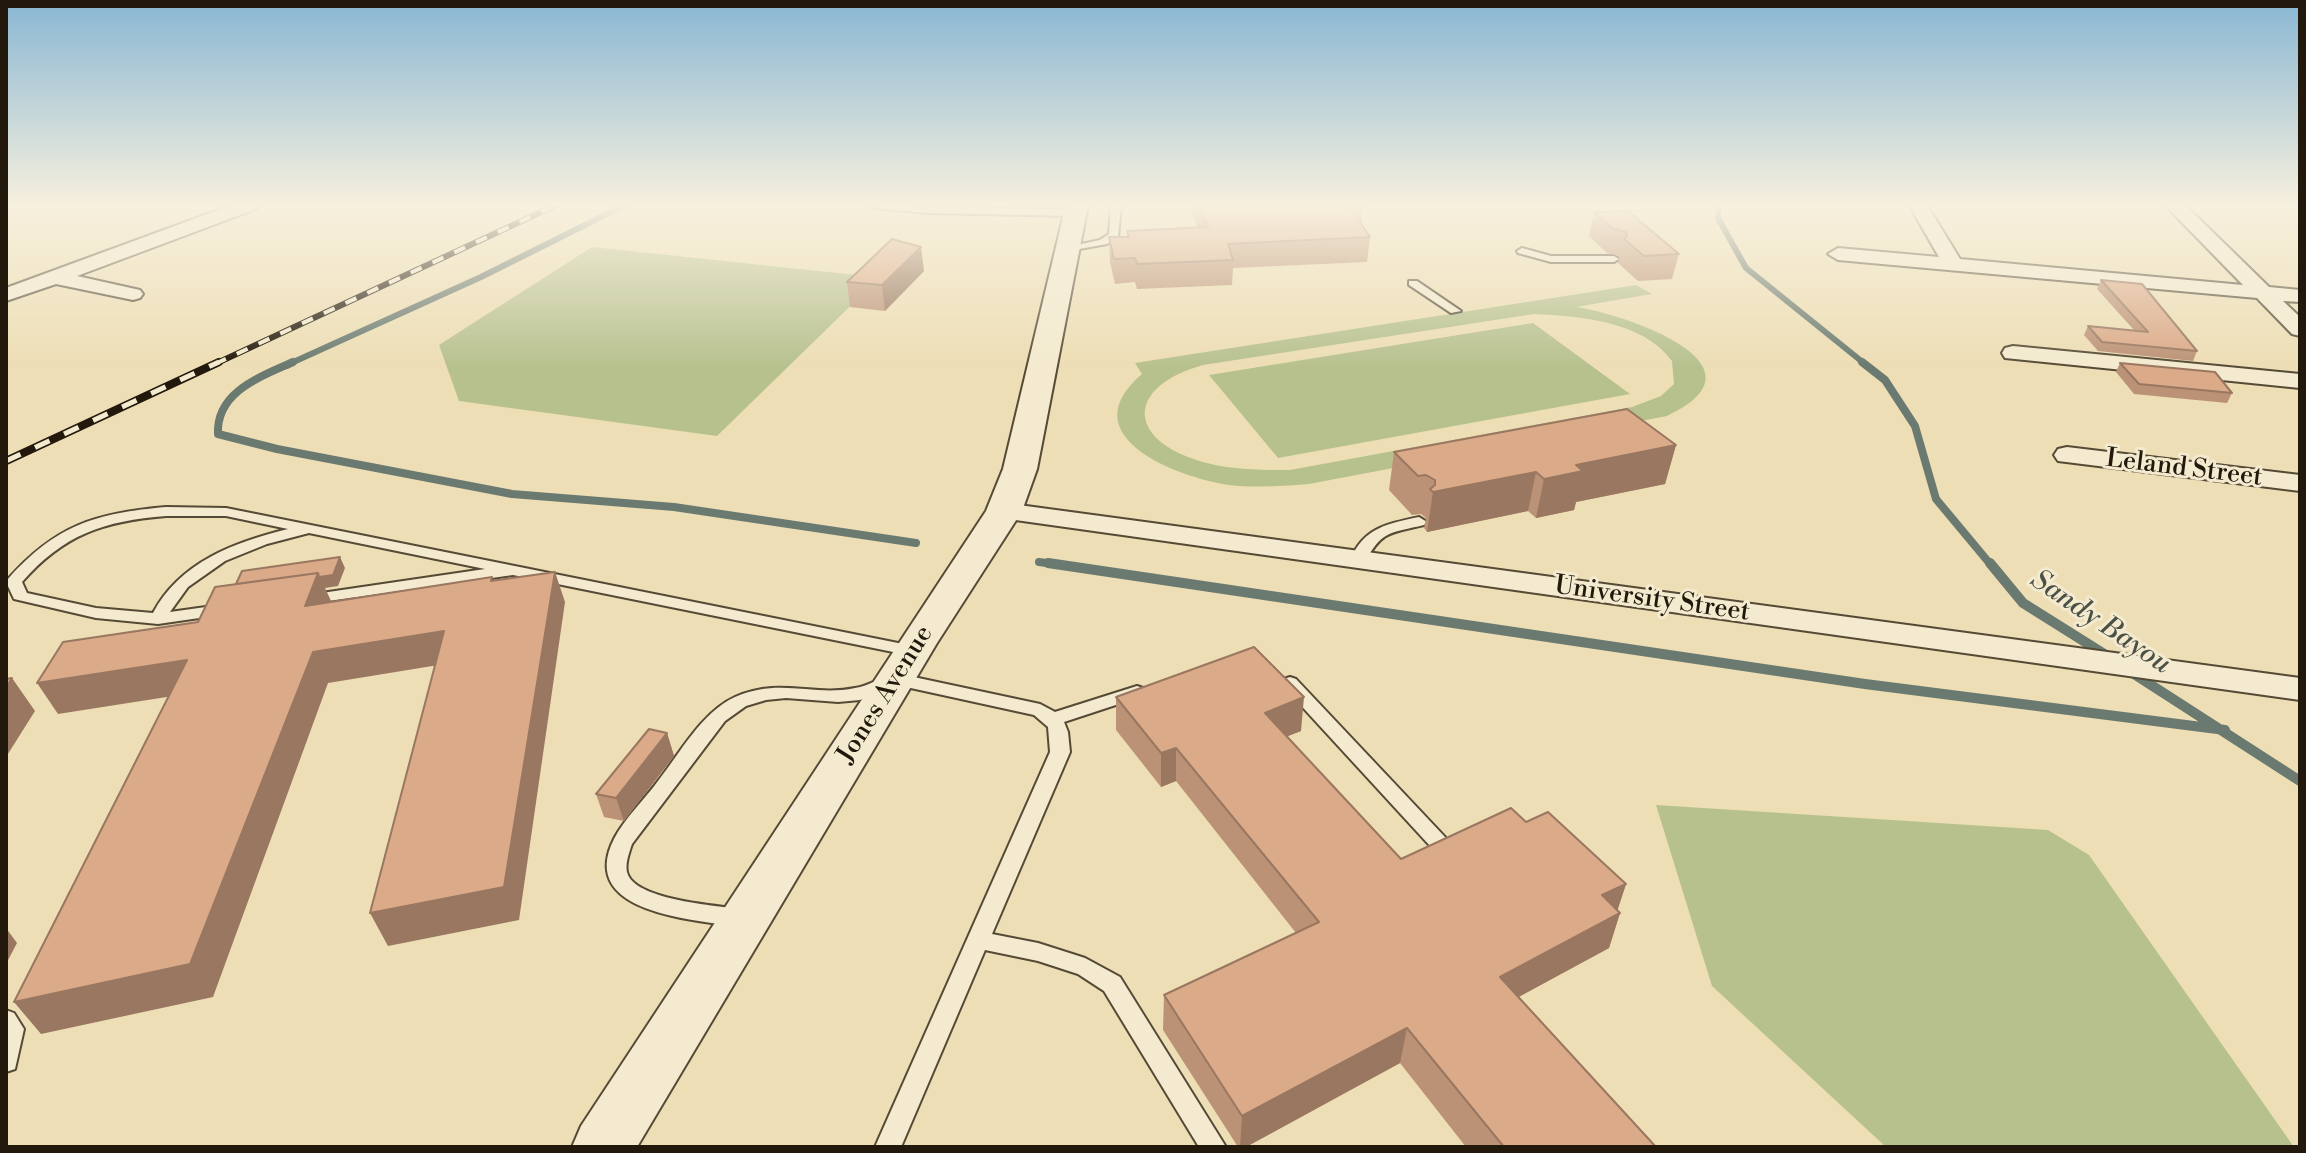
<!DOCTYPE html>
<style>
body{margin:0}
#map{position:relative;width:2306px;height:1153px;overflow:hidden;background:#eddeb5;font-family:"Libre Bodoni",serif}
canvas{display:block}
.frame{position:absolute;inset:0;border:8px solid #22180b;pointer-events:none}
</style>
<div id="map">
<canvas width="2306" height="1153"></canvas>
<div class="frame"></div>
</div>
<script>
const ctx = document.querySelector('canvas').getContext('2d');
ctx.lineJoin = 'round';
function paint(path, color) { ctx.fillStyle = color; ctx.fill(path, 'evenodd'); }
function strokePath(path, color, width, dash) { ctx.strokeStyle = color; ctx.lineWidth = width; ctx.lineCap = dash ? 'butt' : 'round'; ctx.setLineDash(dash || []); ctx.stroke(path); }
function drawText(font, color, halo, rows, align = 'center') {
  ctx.font = font + ' "Libre Bodoni",serif'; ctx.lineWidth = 6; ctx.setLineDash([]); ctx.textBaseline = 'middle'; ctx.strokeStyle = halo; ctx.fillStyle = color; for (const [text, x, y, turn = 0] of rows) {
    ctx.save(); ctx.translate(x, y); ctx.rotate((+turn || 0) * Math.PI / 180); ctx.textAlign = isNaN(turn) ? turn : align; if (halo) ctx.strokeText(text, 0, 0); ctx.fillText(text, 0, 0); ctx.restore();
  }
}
paint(new Path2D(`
 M592,247L866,276L873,284L717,436L459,401L439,345Z
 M1636,285L1652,294L1576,307C1624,314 1777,365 1667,416L1309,484C1283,486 1255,488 1229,485C1176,477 1069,436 1142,374L1135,363ZM1534,314C1579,316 1643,321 1672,361L1674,384L1661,396L1632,407L1290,470C1260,470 1232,470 1203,462C1126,440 1125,387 1203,365Z
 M1533,323L1630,394L1278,458L1209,375Z
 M1656,805L2048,830L2089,855L2294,1147H1886L1712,986Z`), '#b7c18e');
strokePath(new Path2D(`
 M1719,205L1718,218L1746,268L1865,364
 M289,364L481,277L625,205`), '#6a7a70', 6);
strokePath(new Path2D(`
 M293,362C260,377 216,392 218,434L277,449L512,494L674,507L916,543
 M1862,362L1885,380L1915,426L1936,499L1991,565
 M1039,562L1061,565`), '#6a7a70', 8);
strokePath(new Path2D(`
 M1048,563L1865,684L2225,730
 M1990,563L2023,603L2109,657
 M2131,672L2300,781`), '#6a7a70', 10);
const service = new Path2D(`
 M870,205L1075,210L1080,213L1075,216L927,213L875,208Z
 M1111,205H1121L1118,237L1107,244L1063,252V248L1100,240L1109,234Z
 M1522,248L1551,256H1614L1619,259L1614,262H1551L1518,253L1517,251Z
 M1409,281H1417L1461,311L1451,313L1409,285Z
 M166,507L226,508L913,646L922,651L913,656L513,575L307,604L301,602L299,599L301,596L485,569L309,533L267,544L225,561L188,587L170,612L220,605L226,606L228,610L226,614L220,615L158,624L96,618L14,599L6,582L8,579C56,525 96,513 166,507ZM166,516H226L288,529C235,542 180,562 153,613L96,608L27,593L22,582C64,534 104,521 166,516Z
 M1419,517L1427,522L1424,525C1391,533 1382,530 1365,562H1353L1351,559C1363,528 1389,523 1419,517Z
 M895,673L1040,704L1055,712L1137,686L1143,688L1146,692L1143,696L1064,722L1068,732L1070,752L992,934L1038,943L1085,958L1120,977L1226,1147H1199L1104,991L1078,974L1038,961L985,950L901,1147H875L1050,752L1048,727L1034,715L897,685L860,700L838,702L786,698L766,700L746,706L725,721L632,844C629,853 624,866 628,875C639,900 717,906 742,909L750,912L753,918L750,924L742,927C696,920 576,914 614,839C624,819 644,800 658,781C680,753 702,712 735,697C780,677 813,697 855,688C869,686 881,677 895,673Z
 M1290,677L1296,679L1445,837L1448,842L1445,847L1438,850L1431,847L1284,687L1281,683L1284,679Z
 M6,1010L14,1013L24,1029L15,1069L6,1072Z`);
const minor = new Path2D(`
 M232,205H259L256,209L77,276L140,290L143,294L140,298L133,300L56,284L6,301V288Z
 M1909,205H1927L1960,259L2243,285L2165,205H2185L2269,287L2300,290V302L2283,301L2300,317V336L2292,334L2257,298L1838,260L1828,254L1838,248L1939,257Z
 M2013,346L2300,374V388L2005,358L2002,353L2005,348Z
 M2067,447L2300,475V491L2058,461L2054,455L2058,449Z
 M1004,503L2300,678V700L994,517L990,511L994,505Z`);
const tertiary = new Path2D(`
 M1066,205H1088L1037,469L1022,511L937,643L637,1147H572L581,1126L986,511L1003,469Z`);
strokePath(service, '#554a36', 4);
strokePath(minor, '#554a36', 4);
strokePath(tertiary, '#554a36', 4);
paint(service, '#f3eacf');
paint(minor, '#f3eacf');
paint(tertiary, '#f3eacf');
const railFar1 = new Path2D(`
 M215,364L556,205`);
const rail = new Path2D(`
 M6,461L219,362`);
strokePath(railFar1, '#22180b', 6);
strokePath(rail, '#22180b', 8);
strokePath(railFar1, '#f3eacf', 4, [12]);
strokePath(rail, '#f3eacf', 5, [16]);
paint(new Path2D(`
 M1189,205H1363L1361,224L1370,237L1367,262L1233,268L1232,285L1137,289L1135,282L1115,284L1110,262L1109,237H1127V231L1198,228Z
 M1594,212L1679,254L1672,279L1638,281L1618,263L1620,256L1607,253L1589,236Z
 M924,271L885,311L850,307L847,282Z
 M2101,280L2197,351L2193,361L2098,351L2084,335L2088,326L2134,330L2097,289Z
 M2120,363L2232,393L2227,403L2134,394L2116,372Z
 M1676,445L1665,484L1576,502L1574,510L1536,518L1528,511L1427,532L1424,528L1426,518L1421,514L1412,515L1389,490L1394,452Z
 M1116,697L1301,731L1287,736L1401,859L1526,822L1626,884L1617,910L1620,913L1609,948L1518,997L1656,1147H1466L1400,1063L1246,1147H1238L1163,1030L1164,995L1296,933L1176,781L1161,787L1116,730Z
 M667,733L674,756L624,821L604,817L596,794Z`), '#bc9276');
paint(new Path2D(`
 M921,247L924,271L885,311L882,285Z
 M1676,445L1665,484L1576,502L1574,510L1536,518L1544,479L1576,465Z
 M1536,472L1528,511L1427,532L1433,492Z
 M340,557L345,568L338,586L325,588L332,603L319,636L234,589L318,573Z
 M555,572L565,602L519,920L388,946L370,913Z
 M444,631L457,662L328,683L213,997L41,1034L14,1002L313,652Z
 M187,660L205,691L58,714L37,683Z
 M12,678L35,711L6,757V688Z
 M1304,697L1301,731L1263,746L1265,713Z
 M667,733L674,756L624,821L616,798Z
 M1176,748V781L1161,787V753Z
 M1626,884L1616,915L1620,913L1609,948L1491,1012L1500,977L1602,895Z
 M6,928L17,943L6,964Z
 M1407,1028L1400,1063L1246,1147H1240L1242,1116Z`), '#997760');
const building = new Path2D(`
 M1199,205H1349L1370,237L1228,244L1233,260L1137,264L1135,258L1114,259L1109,237H1129L1127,231L1208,227Z
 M1628,211L1679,254L1644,256L1624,239L1627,236L1626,232L1613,229L1594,212Z
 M892,239L921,247L882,285L847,282Z
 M2101,280L2142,284L2197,351L2102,342L2088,326L2148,332Z
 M2120,363L2215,372L2232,393L2139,384Z
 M1627,409L1676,445L1576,465L1583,471L1544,479L1536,472L1433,492L1430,489L1435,485V480L1426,475L1418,476L1394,452Z
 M340,557L333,575L319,577L318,573L236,584L242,571Z
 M555,572L504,887L370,913L444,631L313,652L190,964L14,1002L187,660L37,683L63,642L198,622L215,587L318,573L305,606L492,577L491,581Z
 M1254,647L1304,697L1265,713L1401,859L1511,808L1526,822L1548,812L1626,884L1602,895L1620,913L1500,977L1656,1147H1504L1407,1028L1242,1116L1164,995L1319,922L1176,748L1161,753L1116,697Z
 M12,678L6,688V679Z
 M649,729L667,733L616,798L596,794Z`);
paint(building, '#dbaa89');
strokePath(building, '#997760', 2);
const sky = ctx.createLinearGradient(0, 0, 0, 367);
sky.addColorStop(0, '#89b7d3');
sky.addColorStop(0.56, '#f7f0de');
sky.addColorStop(1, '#f7f0de00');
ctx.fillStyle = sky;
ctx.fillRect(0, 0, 2306, 367);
drawText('26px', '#22180b', '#f3eacf', [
 ["Leland Street",2184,469,7],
 ["University Street",1652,600,8],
 ["Jones Avenue",886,695,-58]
]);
drawText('italic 28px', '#4c5146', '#f3eacf', [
 ["Sandy Bayou",2100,623,34]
]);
</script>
